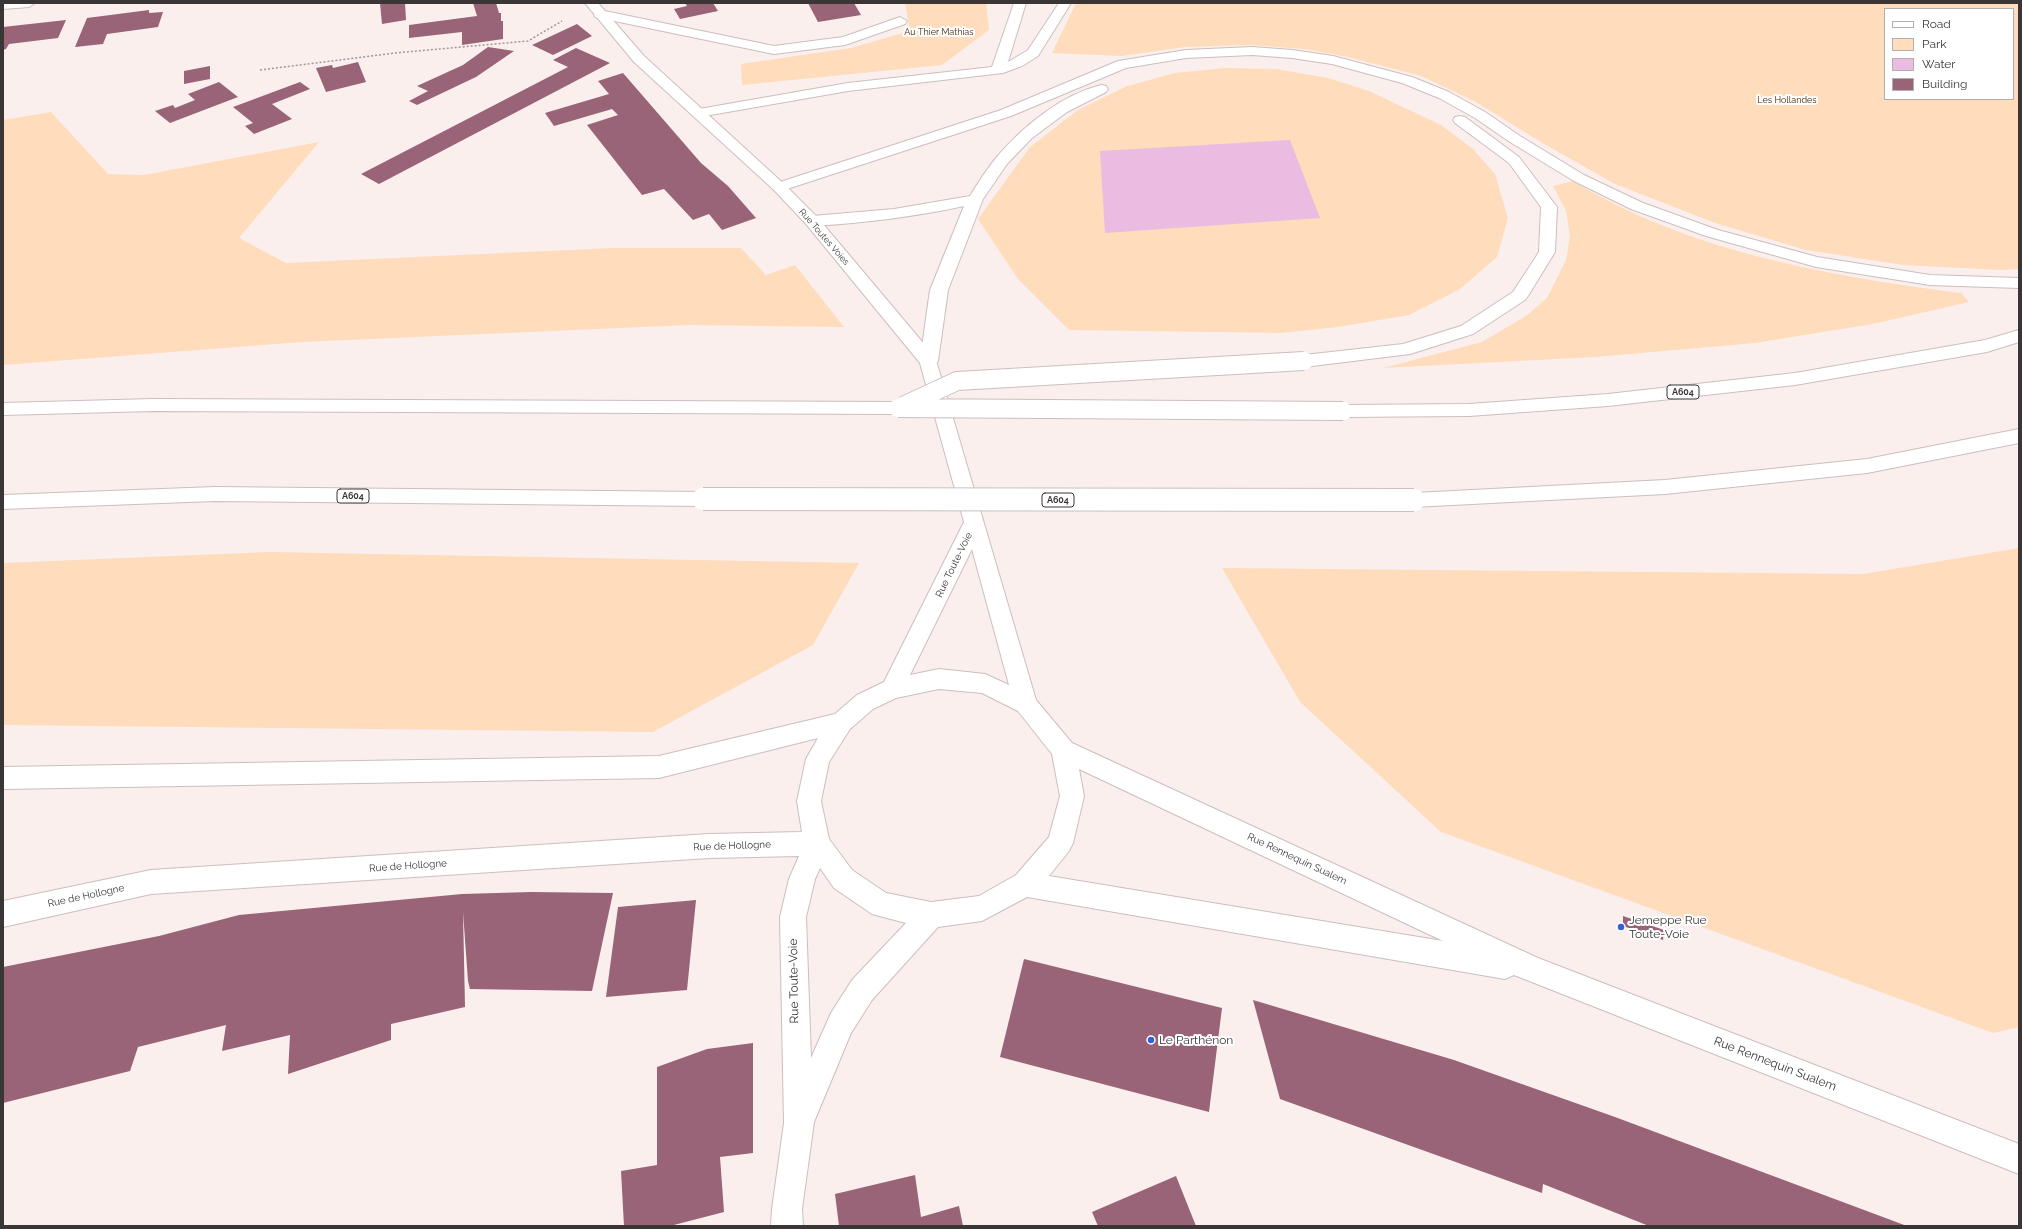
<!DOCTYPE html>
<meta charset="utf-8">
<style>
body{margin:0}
#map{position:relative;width:2022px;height:1229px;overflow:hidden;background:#fbefee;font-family:Raleway,sans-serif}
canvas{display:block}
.frame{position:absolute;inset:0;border:4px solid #3b3636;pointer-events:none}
.legend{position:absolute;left:1884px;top:8px;width:130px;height:92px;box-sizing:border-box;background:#fff;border:1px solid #b1afaf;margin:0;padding:5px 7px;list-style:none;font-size:12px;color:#3b3636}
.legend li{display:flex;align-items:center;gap:8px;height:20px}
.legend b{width:20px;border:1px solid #b1afaf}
</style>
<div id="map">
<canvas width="2022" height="1229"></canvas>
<div class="frame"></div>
<ul class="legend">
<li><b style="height:5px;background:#fff"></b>Road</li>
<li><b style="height:11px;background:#fedcbc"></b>Park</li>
<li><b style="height:11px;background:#ebbbe2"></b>Water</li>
<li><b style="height:11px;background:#996378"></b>Building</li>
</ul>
</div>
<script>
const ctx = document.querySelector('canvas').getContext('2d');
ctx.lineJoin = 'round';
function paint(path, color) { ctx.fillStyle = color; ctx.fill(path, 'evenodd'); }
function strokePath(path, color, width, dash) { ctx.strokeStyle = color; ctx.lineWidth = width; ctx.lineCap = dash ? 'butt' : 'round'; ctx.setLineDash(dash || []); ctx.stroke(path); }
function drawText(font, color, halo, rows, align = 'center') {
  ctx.font = font + ' Raleway,sans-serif'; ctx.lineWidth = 4; ctx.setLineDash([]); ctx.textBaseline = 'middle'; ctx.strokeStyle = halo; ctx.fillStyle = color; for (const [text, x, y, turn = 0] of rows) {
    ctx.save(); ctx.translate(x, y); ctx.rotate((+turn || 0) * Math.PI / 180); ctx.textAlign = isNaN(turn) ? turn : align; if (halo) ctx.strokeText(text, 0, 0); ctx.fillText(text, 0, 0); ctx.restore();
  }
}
paint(new Path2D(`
 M905,3H986L989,30L942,65L742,85L741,64L851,48L910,31Z
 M1076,3H2019V269L2001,270L1903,265L1806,250L1715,223L1615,184L1544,144L1476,102L1421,76L1348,57L1304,49L1250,45L1186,47L1121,56L1052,53ZM1885,9H2013V99H1885Z
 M1225,68L1276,69L1328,78L1369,91L1441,125L1472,148L1495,174L1508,218L1497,257L1460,289L1409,315L1338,327L1281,333L1069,330L1018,279L978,219L1030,147L1078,110L1127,86L1175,73Z
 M51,112L108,174L144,175L319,142L239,238L286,263L612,248H741L766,275L795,265L844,327L688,325L302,342L3,365V120Z
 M1573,181C1689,252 1829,276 1961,293L1969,302L1873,324L1755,343L1595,357L1383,368L1482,342L1526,316L1547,298L1566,260L1570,236L1566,211L1553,186Z
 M2019,548V1027L1993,1033L1441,832L1300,702L1222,568L1863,574Z
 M269,552L859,563L813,645L653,732L3,725V563Z`), '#fedcbc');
paint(new Path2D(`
 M1290,140L1320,218L1105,233L1100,151Z`), '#ebbbe2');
paint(new Path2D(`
 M380,3H405L406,20L382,24Z
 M473,3H496L499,13H501V21H503V39L462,45V32L409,38V25L477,16Z
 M685,3H713L718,11L680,19L674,9L687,6Z
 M808,3H854L861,15L818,22Z
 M149,10V13L163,12L158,27L107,34L103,44L75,47L87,18Z
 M66,20L58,38L9,44L6,49L3,50V27Z
 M577,24L592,36L553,55L532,45Z
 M488,47L514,51L476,77L417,105L409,101L428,91L417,86L463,65Z
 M576,48L610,63L379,184L361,174L568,67L553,60Z
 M358,62L366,82L326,92L316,68L332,65L333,68Z
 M210,66V79L184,84V71Z
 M623,73L701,163L728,186L756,218L722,230L709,214L693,220L664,189L642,195L587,125L618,115L612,109L554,126L545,113L609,94L598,81Z
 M219,82L238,97L170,123L155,111L173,105L175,108L195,100L188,94Z
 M300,82L310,89L272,104L292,119L254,134L245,126L253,123L233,107Z
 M531,892L613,893L592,991L470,989L468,981L463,912L465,1007L391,1024V1040L288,1074L290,1035L222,1051L226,1025L138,1047L130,1071L3,1103V967L159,936L239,915L462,894Z
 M696,900L687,990L606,997L618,907Z
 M1623,916L1664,930L1663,940L1623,926Z
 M1024,959L1222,1008L1209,1112L1000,1057Z
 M1253,1000L1454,1060L1615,1117L1907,1226H1649L1543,1184L1542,1193L1280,1099Z
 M753,1043V1153L720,1157L724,1212L670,1226H624L621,1171L657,1165V1067L707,1049Z
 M915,1175L921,1217L959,1206L963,1226H839L835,1194Z
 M1176,1176L1196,1226H1098L1092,1212Z`), '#996378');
const service = new Path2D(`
 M600,10L774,46L843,37L900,17L907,21L905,24L845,45L774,54L595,17L594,14Z`);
const minor = new Path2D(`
 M3,3H35L29,7L3,9Z
 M1014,3H1026L1008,62L1028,50L1059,3H1071L1038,56L1022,66L1003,73L848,91L699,117L694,116L692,113L694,110L699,109L848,83L992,67Z`);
const tertiary = new Path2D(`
 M585,3H598L644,56L784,184L818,218L935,357L1036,700L1072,743L1538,958L2019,1144V1174L1514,975L1505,979L1027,897L982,921L938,927L872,1000L851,1033L814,1122L802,1209L803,1226H771L772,1209L784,1123L780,917L789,879L799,856L709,858L151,894L3,927V901L151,870L709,834L802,832L797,801L806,759L818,738L659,778L3,789V767L659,756L835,714L857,695L884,682L964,522L920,363L806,224L774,190L634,62ZM972,549L1009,685L985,674L939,669L910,675ZM939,689L982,693L1018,711L1052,754L1060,796L1049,837L1016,875L979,896L931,902L886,893L852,870L829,839L821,801L829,762L850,729L873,709L896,698ZM1079,769L1443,941L1049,876L1069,851L1073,843L1084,796ZM820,868L834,888L872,914L906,923L852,980L831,1013L811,1058L806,917L815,879Z`);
const motorway = new Path2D(`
 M1252,47L1292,50L1333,56L1412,77L1449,92L1485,112L1520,136L1584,175L1643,203L1718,230L1817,257L1930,275L2019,278V288L1930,285L1816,267L1706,236L1631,209L1574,181L1510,142L1475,118L1439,98L1402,83L1332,64L1292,58L1252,55L1186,58L1126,68L1011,116L784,190H774L771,187L774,184L1001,110L1118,61L1186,50Z
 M1101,85L1106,86L1108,89L1106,92L1067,112L1032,138L1007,164L983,199L948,290L938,361L935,365L929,367L923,365L920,361L930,290L964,206C914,217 863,223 812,226L806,224L804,221L806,218L812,216L894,209L970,196C978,183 986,170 996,158C1022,127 1061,95 1101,85Z
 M1460,116L1465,117L1519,157L1557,207L1555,252L1528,296L1525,300L1473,334L1410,354L1304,367L1298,365L1295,361L1298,357L1304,355L1403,344L1461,326L1513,292L1539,252L1541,207L1509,163L1455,123L1453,120L1455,117Z
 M2019,330V342L1987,352L1795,385L1608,406L1469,416L1343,417L1336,416L1334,411L1336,406L1343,405L1469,404L1608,394L1795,373L1985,340Z
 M153,399L898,402L905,403L907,408L905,413L898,414L153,411L3,415V403Z
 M2019,429V443L1867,473L1665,494L1414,507L1407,505L1404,500L1407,495L1414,493L1665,480L1867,459Z
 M215,487L703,492L710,494L713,499L710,504L703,506L215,501L3,509V495Z`);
strokePath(service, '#cbbfbe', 2);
strokePath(minor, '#cbbfbe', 2);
strokePath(tertiary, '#cbbfbe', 2);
strokePath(motorway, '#cbbfbe', 2);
strokePath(new Path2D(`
 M260,70L395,53L528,41L562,21`), '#9f9796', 1.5, [2, 2]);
paint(service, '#fff');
paint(minor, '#fff');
paint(tertiary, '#fff');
paint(motorway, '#fff');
const motorwayBridgeFar1 = new Path2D(`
 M903,406L957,381L1304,361
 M898,408L1343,411`);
const motorwayBridge = new Path2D(`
 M703,499L1414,500`);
strokePath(motorwayBridgeFar1, '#cbbfbe', 20, []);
strokePath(motorwayBridge, '#cbbfbe', 24, []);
strokePath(motorwayBridgeFar1, '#fff', 18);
strokePath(motorwayBridge, '#fff', 22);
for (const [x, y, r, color] of [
 [1621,927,4,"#3164d3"],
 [1151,1040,4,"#3164d3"]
]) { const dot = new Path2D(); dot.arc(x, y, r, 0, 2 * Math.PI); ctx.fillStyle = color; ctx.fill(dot); strokePath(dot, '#fff', 1.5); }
drawText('9px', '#452806', '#fff', [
 ["Au Thier Mathias",939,32],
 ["Les Hollandes",1787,100]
]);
drawText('9px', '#3b3636', '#fff', [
 ["Rue Toutes Voies",824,237,49]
]);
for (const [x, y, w] of [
 [1683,392,32],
 [353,496,32],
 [1058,500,32]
]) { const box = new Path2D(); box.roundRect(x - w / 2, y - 7, w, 14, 3); ctx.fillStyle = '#fff'; ctx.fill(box); strokePath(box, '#3b3636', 1); }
drawText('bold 9px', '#3b3636', null, [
 ["A604",1683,392],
 ["A604",353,496],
 ["A604",1058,500]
]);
drawText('10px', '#3b3636', '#fff', [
 ["Rue Toute-Voie",954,565,-64],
 ["Rue de Hollogne",732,846,-2],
 ["Rue Rennequin Sualem",1297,859,25],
 ["Rue de Hollogne",408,866,-4],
 ["Rue de Hollogne",86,896,-12]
]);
drawText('12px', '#3b3636', '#fff', [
 ["Jemeppe Rue",1629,920],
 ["Toute-Voie",1629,934],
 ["Le Parthénon",1159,1040]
], 'left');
drawText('12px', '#3b3636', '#fff', [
 ["Rue Toute-Voie",794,981,-91],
 ["Rue Rennequin Sualem",1775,1064,21]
]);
</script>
